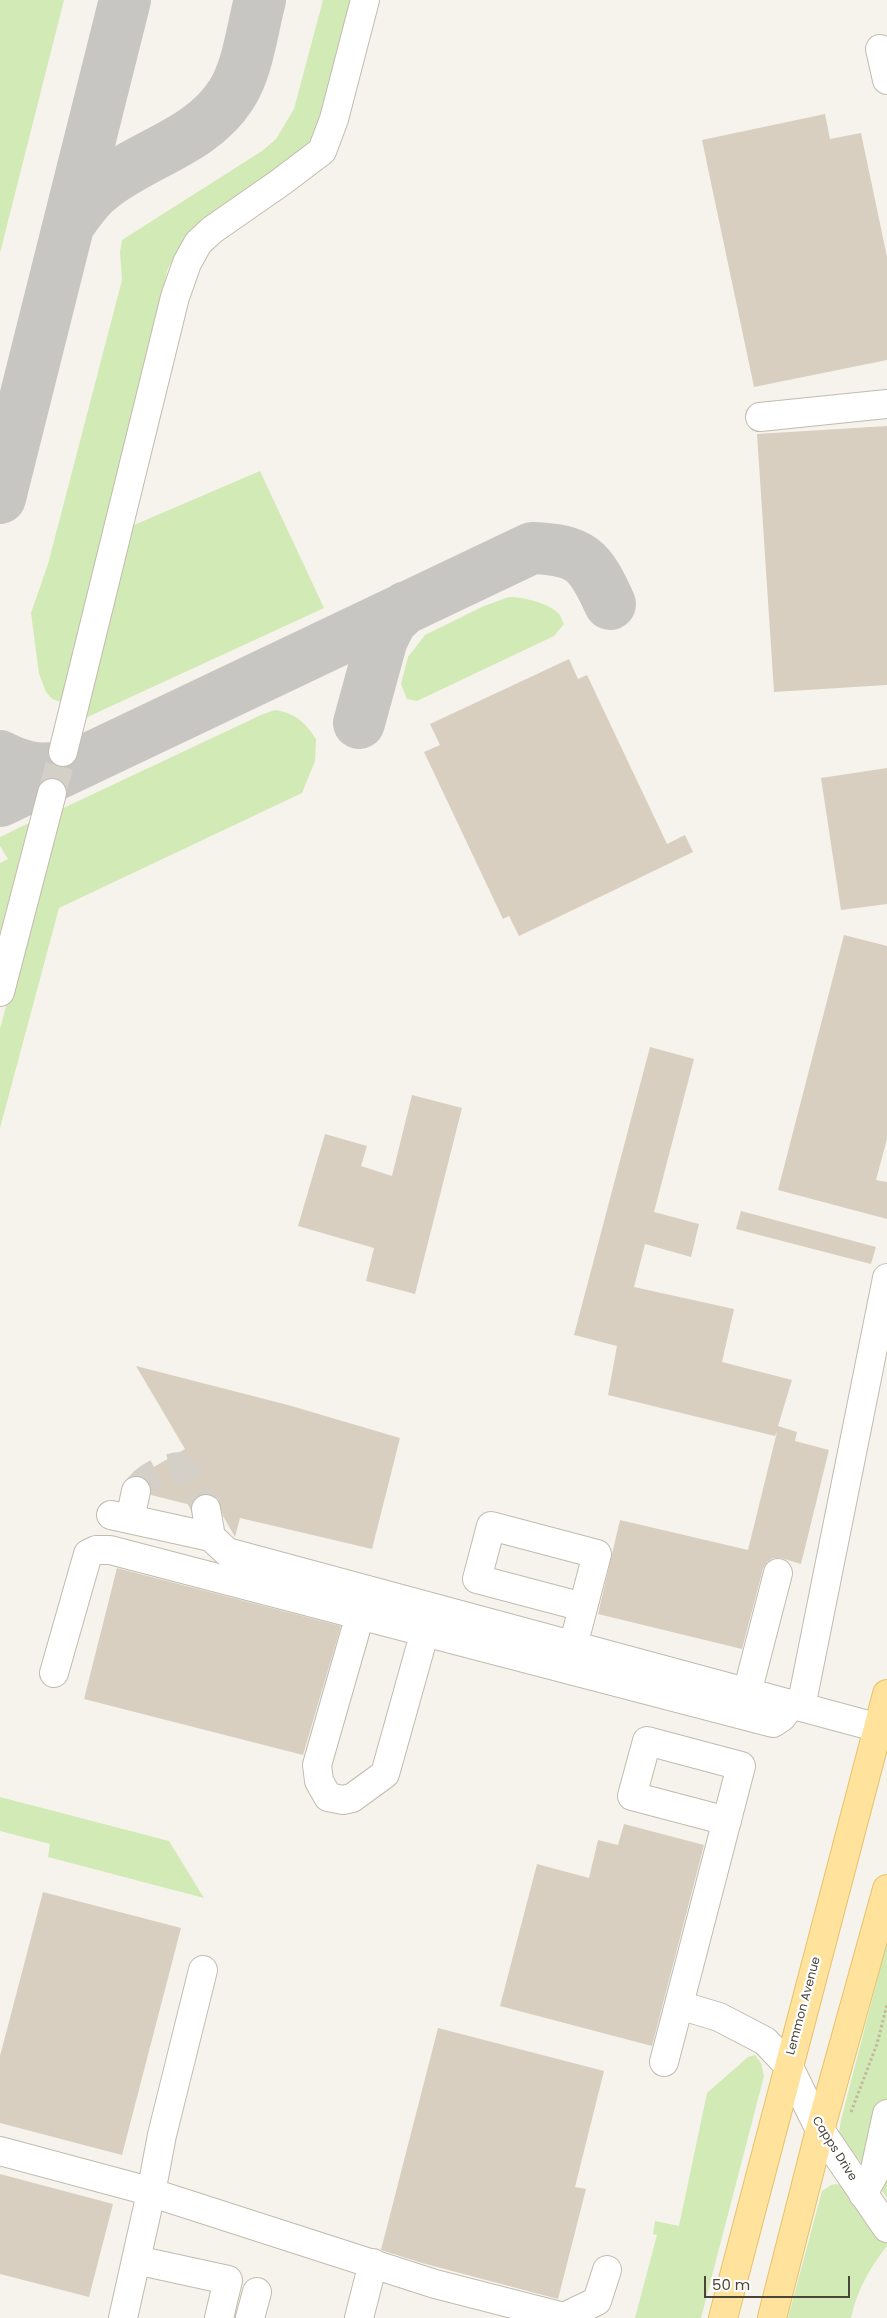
<!DOCTYPE html>
<style>
body{margin:0}
#map{position:relative;width:887px;height:2318px;overflow:hidden;background:#f6f3ec;font-family:Poppins,sans-serif}
canvas{display:block}
.scale{position:absolute;left:704px;top:2276px;width:146px;height:22px;box-sizing:border-box;border:2px solid #4b4439;border-top:0;padding-left:6px;font-size:15px;line-height:18px;white-space:nowrap;color:#4b4439;-webkit-text-stroke:4px #fff;paint-order:stroke}
</style>
<div id="map">
<canvas width="887" height="2318"></canvas>
<div class="scale">50 m</div>
</div>
<script>
const ctx = document.querySelector('canvas').getContext('2d');
ctx.lineJoin = 'round';
function paint(path, color) { ctx.fillStyle = color; ctx.fill(path, 'evenodd'); }
function strokePath(path, color, width, dash) { ctx.strokeStyle = color; ctx.lineWidth = width; ctx.lineCap = dash ? 'butt' : 'round'; ctx.setLineDash(dash || []); ctx.stroke(path); }
function drawText(font, color, halo, rows, align = 'center') {
  ctx.font = font + ' Poppins,sans-serif'; ctx.lineWidth = 4.5; ctx.setLineDash([]); ctx.textBaseline = 'middle'; ctx.strokeStyle = halo; ctx.fillStyle = color; for (const [text, x, y, turn = 0] of rows) {
    ctx.save(); ctx.translate(x, y); ctx.rotate((+turn || 0) * Math.PI / 180); ctx.textAlign = isNaN(turn) ? turn : align; if (halo) ctx.strokeText(text, 0, 0); ctx.fillText(text, 0, 0); ctx.restore();
  }
}
paint(new Path2D(`
 M0,0H64L0,253Z
 M323,0H351L313,140L304,154L185,238L168,268L61,702L52,699L46,692L39,674L31,613L48,564L122,280L120,252L122,240L262,151L276,139L294,109Z
 M260,471L324,608L81,720L127,528Z
 M509,597C523,597 548,603 558,613C561,615 562,621 564,624L554,636L417,701L407,699L401,684L408,657L425,635L484,606Z
 M275,710C295,713 305,722 316,739L315,761L302,793L59,908L0,1128V1029L57,811L261,715Z
 M31,822L0,946V863L8,859L0,846V837Z
 M0,1797L169,1841L204,1898L48,1857L50,1844L0,1831Z
 M887,1942V2198L839,2133L841,2120Z
 M755,2055L761,2063L764,2076L701,2318H635L657,2235L653,2234L655,2221L679,2226L707,2093L748,2057Z
 M836,2184L842,2185L886,2238L887,2246C869,2269 857,2290 851,2318H788L822,2191L831,2185Z`), '#d2eab5');
strokePath(new Path2D(`
 M69,224C79,211 87,197 101,187C143,153 201,142 231,95C248,70 252,29 260,0
 M0,498L125,0
 M359,723L382,639L391,621L406,607
 M0,756C27,770 44,771 73,765
 M0,801L532,548C582,550 590,560 610,604`), '#c8c6c3', 52);
paint(new Path2D(`
 M825,114L830,139L861,133L887,257V360L754,387L702,140Z
 M887,426V685L774,692L757,434Z
 M569,659L578,679L587,675L667,844L685,835L693,852L519,936L509,916L503,919L424,752L440,745L430,724Z
 M887,768V904L841,910L821,778Z
 M844,935L887,946V1139L876,1180L887,1182V1219L778,1190Z
 M650,1047L694,1059L654,1212L699,1224L691,1257L645,1244L634,1287L734,1309L722,1362L792,1380L778,1426L797,1432L795,1441L829,1450L801,1564L781,1558H773L767,1562L763,1569L742,1649L598,1614L620,1520L748,1550L777,1432L775,1436L608,1395L617,1346L574,1335Z
 M412,1095L462,1108L415,1294L366,1281L374,1248L298,1226L325,1134L367,1146L361,1166L392,1176Z
 M741,1211L876,1247L871,1264L736,1229Z
 M136,1366L288,1405L400,1438L372,1549L240,1518L235,1537L223,1516L218,1499L212,1495L204,1494L196,1497L191,1505L151,1495V1487L147,1480L138,1476L185,1449Z
 M117,1568L341,1626L303,1755L84,1699Z
 M624,1824L704,1845L652,2046L500,2006L537,1864L589,1878L598,1840L618,1845Z
 M43,1892L181,1928L122,2155L0,2123V2056Z
 M438,2028L604,2071L575,2187L586,2189L558,2299L422,2263L381,2250Z
 M0,2174L113,2204L89,2297L0,2274Z`), '#d8cfc1');
strokePath(new Path2D(`
 M52,793L63,752
 M136,1491C143,1477 164,1468 178,1466L188,1474L206,1509`), '#d4d0c8', 28, [28, 14]);
const minor = new Path2D(`
 M880,49L887,80
 M760,417L887,404
 M63,752L175,297L187,263L198,243L212,230L281,182L322,151L334,119L365,0
 M0,992L52,793
 M206,1509L211,1537
 M111,1515L211,1537L227,1552L879,1728
 M130,1519L136,1491
 M360,1615L317,1765L319,1781L328,1797L343,1800L352,1798L385,1774L425,1631
 M573,1646L597,1554L491,1526L477,1579L583,1607
 M54,1673L88,1554L96,1550H110L773,1723L782,1717L791,1705
 M747,1693L778,1573
 M801,1707L887,1278
 M679,2005L719,2017L765,2041L788,2065L820,2130L887,2228
 M664,2062L741,1766L647,1741L632,1796L727,1821
 M0,2151L134,2187L435,2284L564,2317L597,2301L607,2270
 M863,2194L874,2174L887,2114
 M136,2260L228,2280L219,2318
 M123,2318L151,2193L162,2135L203,1970
 M250,2318L257,2292
 M359,2318L373,2263`);
const major = new Path2D(`
 M723,2318L887,1694
 M772,2318L820,2130L887,1889`);
strokePath(minor, '#c2bbae', 30);
strokePath(major, '#e6c16a', 30);
strokePath(new Path2D(`
 M851,2112L877,2044L887,2005`), '#c4b79f', 3, [2.5, 2.5]);
strokePath(minor, '#fff', 28);
strokePath(major, '#ffe39c', 28);
drawText('12px', '#4b4439', '#fff', [
 ["Lemmon Avenue",804,2006,-75],
 ["Capps Drive",834,2149,58]
]);
</script>
